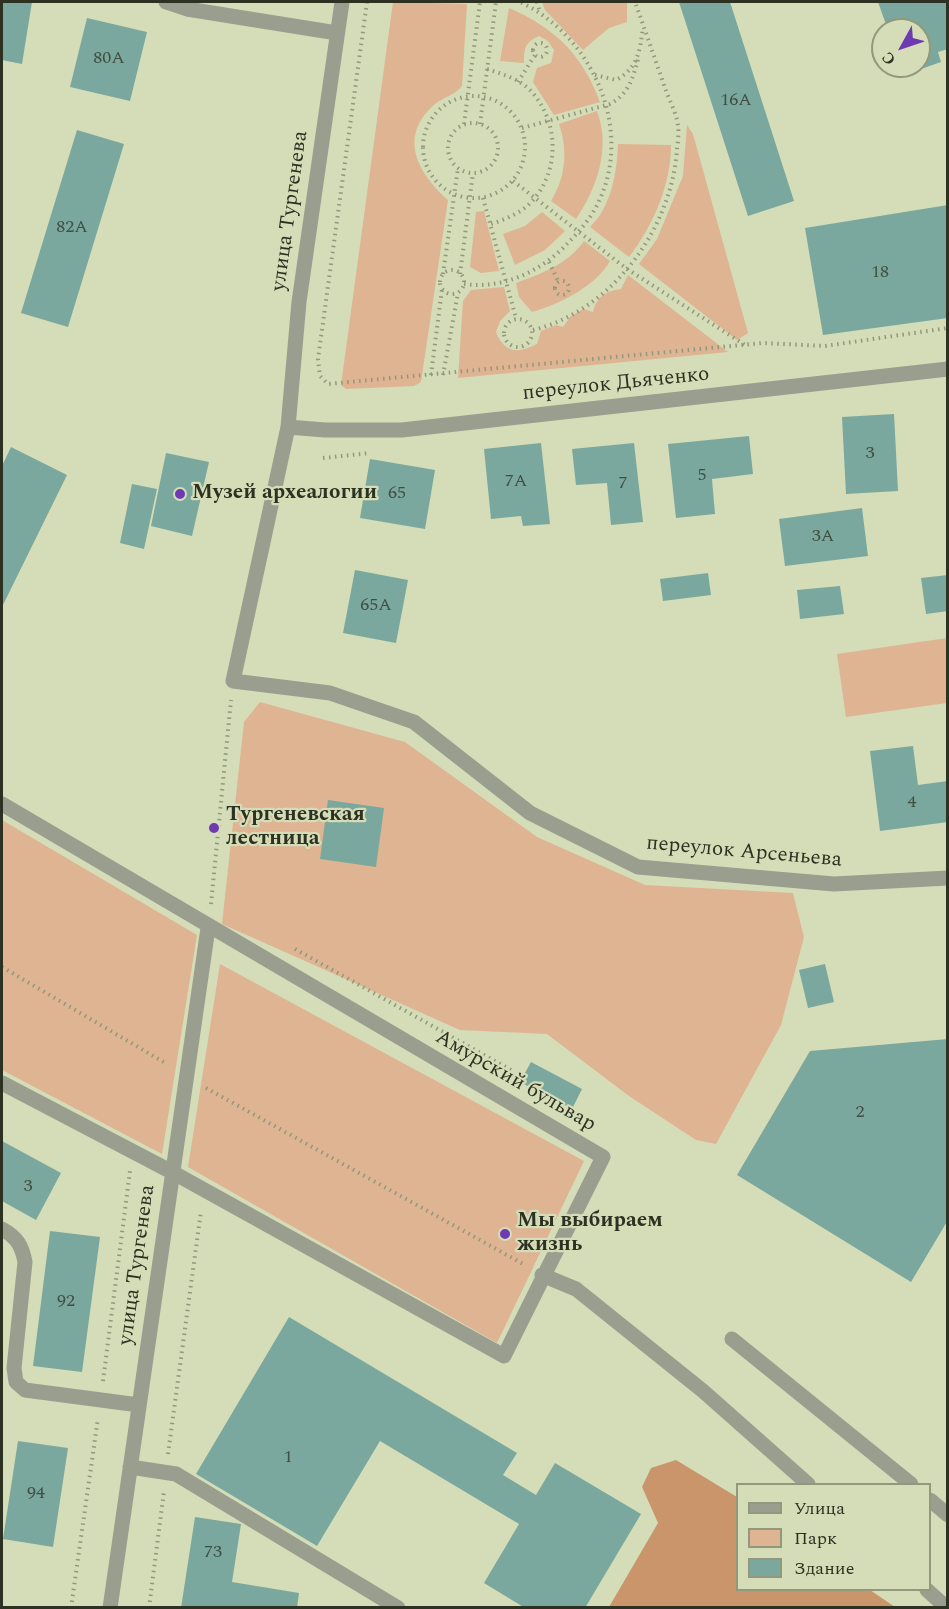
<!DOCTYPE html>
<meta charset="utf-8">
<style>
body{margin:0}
#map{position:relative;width:949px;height:1609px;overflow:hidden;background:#d4ddb7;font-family:Spectral,serif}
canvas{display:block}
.frame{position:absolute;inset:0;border:3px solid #2d3122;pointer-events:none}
.legend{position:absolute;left:736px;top:1483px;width:195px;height:108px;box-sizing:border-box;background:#d4ddb7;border:2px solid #91987b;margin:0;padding:8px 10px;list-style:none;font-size:18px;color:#2d3122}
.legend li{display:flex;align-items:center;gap:12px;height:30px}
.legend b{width:30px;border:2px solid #91987b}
.north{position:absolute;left:871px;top:18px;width:60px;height:60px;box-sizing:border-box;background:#d4ddb7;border:2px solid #91987b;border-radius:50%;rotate:230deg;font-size:16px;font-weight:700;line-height:24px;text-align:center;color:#2d3122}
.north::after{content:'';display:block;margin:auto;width:21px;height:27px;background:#6d3ab1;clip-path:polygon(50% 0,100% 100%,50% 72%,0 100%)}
</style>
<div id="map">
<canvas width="949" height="1609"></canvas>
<div class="frame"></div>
<ul class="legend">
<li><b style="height:8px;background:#9a9e8e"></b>Улица</li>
<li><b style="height:16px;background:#deb493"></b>Парк</li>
<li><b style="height:16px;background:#7aa89e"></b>Здание</li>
</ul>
<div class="north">С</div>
</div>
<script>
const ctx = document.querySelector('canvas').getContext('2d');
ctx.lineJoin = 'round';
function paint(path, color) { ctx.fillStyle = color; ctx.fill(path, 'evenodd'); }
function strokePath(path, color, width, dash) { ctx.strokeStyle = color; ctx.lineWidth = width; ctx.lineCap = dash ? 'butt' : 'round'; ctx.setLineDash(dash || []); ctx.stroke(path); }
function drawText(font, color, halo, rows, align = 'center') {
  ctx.font = font + ' Spectral,serif'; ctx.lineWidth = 4.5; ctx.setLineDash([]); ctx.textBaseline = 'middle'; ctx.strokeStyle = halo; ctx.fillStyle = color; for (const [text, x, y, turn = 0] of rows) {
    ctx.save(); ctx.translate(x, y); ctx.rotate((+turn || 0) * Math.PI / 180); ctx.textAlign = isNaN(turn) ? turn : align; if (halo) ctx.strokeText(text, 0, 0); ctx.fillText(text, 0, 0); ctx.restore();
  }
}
paint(new Path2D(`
 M393,2L467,4L462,86C455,95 444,97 435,104C397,137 418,173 448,200L421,382L414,386L346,389L341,385Z
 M542,2H627V22L609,28L583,50L545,10Z
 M509,8C555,28 582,54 600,102L554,115L533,82L537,68L551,63L554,50L548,41L539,36C525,42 524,48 524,63L500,61Z
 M597,111C611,148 597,188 576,219L551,201C566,177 568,150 559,124Z
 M687,125L693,134L748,333L737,340L639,264L657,239L683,176Z
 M618,144L671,145C671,185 653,226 629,257L590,227C611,207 617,173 618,144Z
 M484,211L499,271L481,273L470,267L476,212Z
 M542,212L565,231L545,250L515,265L503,234L525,226Z
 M584,241L610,261C596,286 560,304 532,312L519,297L516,283C541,274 568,264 584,241Z
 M628,275L728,352L458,378L463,301L471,290L504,287L510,311L500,321L496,332C504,353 518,354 537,344L541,331L556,325L563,327L570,317L583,309L593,312C597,296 606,291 621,289Z
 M947,638V703L846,717L837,654Z
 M260,702L405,742L537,837L645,885L793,893L804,937L781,1025L716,1144L696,1140L629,1096L547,1034L460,1030L222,924L244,722Z
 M2,820L197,935L162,1154L2,1070Z
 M220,964L584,1161L497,1343L188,1167Z`), '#deb493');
paint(new Path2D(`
 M676,1460L737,1497L738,1590H870L895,1607H609L658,1523L642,1487L651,1468Z`), '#ca956b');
paint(new Path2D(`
 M2,2H32L22,64L2,60Z
 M679,2H730L794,201L748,216Z
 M878,2H948V49L938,52L941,62L904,75L901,66H919V30H888Z
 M87,18L147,32L130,101L70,87Z
 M77,130L124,144L68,327L21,313Z
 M948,205V318L823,335L805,228Z
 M894,414L898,491L846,494L842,417Z
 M749,436L753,474L712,479L715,514L676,518L668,444Z
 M541,443L550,524L523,526L521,516L491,519L484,449Z
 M634,443L643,522L611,525L607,483L576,485L572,449Z
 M11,447L67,475L2,607V466Z
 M166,453L209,462L192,536L151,526Z
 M370,459L435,470L425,529L360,518Z
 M132,484L157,489L144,549L120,543Z
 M862,508L868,556L785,566L779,519Z
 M355,570L408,580L396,643L343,633Z
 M708,573L711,595L663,601L660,579Z
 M948,575V611L926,614L921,578Z
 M840,586L844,614L800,619L797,590Z
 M913,746L918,785L948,781V822L880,831L870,751Z
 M328,800L384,808L376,867L320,859Z
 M825,964L834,1002L808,1008L799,970Z
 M948,1039V1220L911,1282L737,1175L810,1051Z
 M531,1062L582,1089L572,1109L520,1082Z
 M2,1141L61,1173L36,1220L2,1201Z
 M50,1231L100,1237L82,1372L33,1366Z
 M289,1317L517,1453L503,1475L536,1495L555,1463L641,1514L585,1608H525L484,1583L519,1524L380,1441L317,1546L196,1474Z
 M18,1441L68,1448L53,1547L3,1539Z
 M195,1517L241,1524L232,1582L299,1593L297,1608H181Z`), '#7aa89e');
strokePath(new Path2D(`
 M367,2L318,359L320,376L328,384L763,343L825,346L948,328
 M537,2L540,12
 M533 50a7 7 0 1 1 14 0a7 7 0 1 1-14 0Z
 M487,69C502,74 517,78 529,89C558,118 561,167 534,199C523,212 507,219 491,224
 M595,75L616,80C638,68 640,51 643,27
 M518,82L535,55
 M423 147a51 51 0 1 1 102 0a51 51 0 1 1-102 0Z
 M448 148a25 25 0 1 1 50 0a25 25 0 1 1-50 0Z
 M464,124L480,2
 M480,124L496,2
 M522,128L610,104C630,93 633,77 639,56
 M513,181L627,269L745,345
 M483,198L516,318
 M549,262L558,281
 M440 282a12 12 0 1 1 24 0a12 12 0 1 1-24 0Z
 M443,274L458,168
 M460,274L473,173
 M555 288a7 7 0 1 1 14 0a7 7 0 1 1-14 0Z
 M464,284C501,289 536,274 563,248C577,234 591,219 599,201C634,127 591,35 520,2
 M504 333a14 14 0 1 1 28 0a14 14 0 1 1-28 0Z
 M533,330C612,311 672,228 677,149C678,142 679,133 678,126C677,114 669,100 665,88C655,59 645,30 635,2
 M431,375L442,289
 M443,375L458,293
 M323,458L370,453
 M211,904L231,700
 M295,949L511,1070L512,1079
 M2,967L167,1064
 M206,1088L525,1265
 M103,1381L130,1171
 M168,1454L201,1211
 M71,1608L98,1418
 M149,1608L164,1491`), '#91987b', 4, [1.5, 4.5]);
strokePath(new Path2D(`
 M166,2L187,9L337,33
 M342,2L299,302L288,427L233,681L330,693L414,722L530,813L638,867L834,884L948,878
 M288,427L325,430H402L948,369
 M2,804L603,1157L504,1356L172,1172L2,1083
 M2,1229C17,1237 22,1246 25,1262L14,1368L16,1382L25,1390L139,1405
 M542,1275L576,1289L703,1391L808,1484
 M732,1339L911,1484
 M130,1467L176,1474L398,1608
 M930,1500L948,1515
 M927,1590L947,1608
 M110,1608L208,928`), '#9a9e8e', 15);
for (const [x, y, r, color] of [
 [180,494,6,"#6d3ab1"],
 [214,828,6,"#6d3ab1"],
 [505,1234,6,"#6d3ab1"]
]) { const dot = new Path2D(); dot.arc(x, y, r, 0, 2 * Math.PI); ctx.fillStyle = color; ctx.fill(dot); strokePath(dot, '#d4ddb7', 2); }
drawText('18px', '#404f41', null, [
 ["80А",109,59],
 ["16А",736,101],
 ["82А",72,228],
 ["18",880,273],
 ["3",870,454],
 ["5",702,476],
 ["7А",516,482],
 ["7",623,484],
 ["65",397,494],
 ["3А",823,537],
 ["65А",376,606],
 ["4",912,803],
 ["2",860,1113],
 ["3",28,1187],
 ["92",66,1302],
 ["1",288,1458],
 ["94",36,1494],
 ["73",213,1553]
]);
drawText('21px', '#2d3122', '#d4ddb7', [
 ["улица Тургенева",291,211,-82],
 ["переулок Дьяченко",616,385,-6],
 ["переулок Арсеньева",744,853,5],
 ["Амурский бульвар",515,1082,30],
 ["улица Тургенева",138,1265,-82]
]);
drawText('bold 21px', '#2d3122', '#d4ddb7', [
 ["Музей археалогии",192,494],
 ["Тургеневская",226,816],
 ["лестница",226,840],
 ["Мы выбираем",517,1222],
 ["жизнь",517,1246]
], 'left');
</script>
